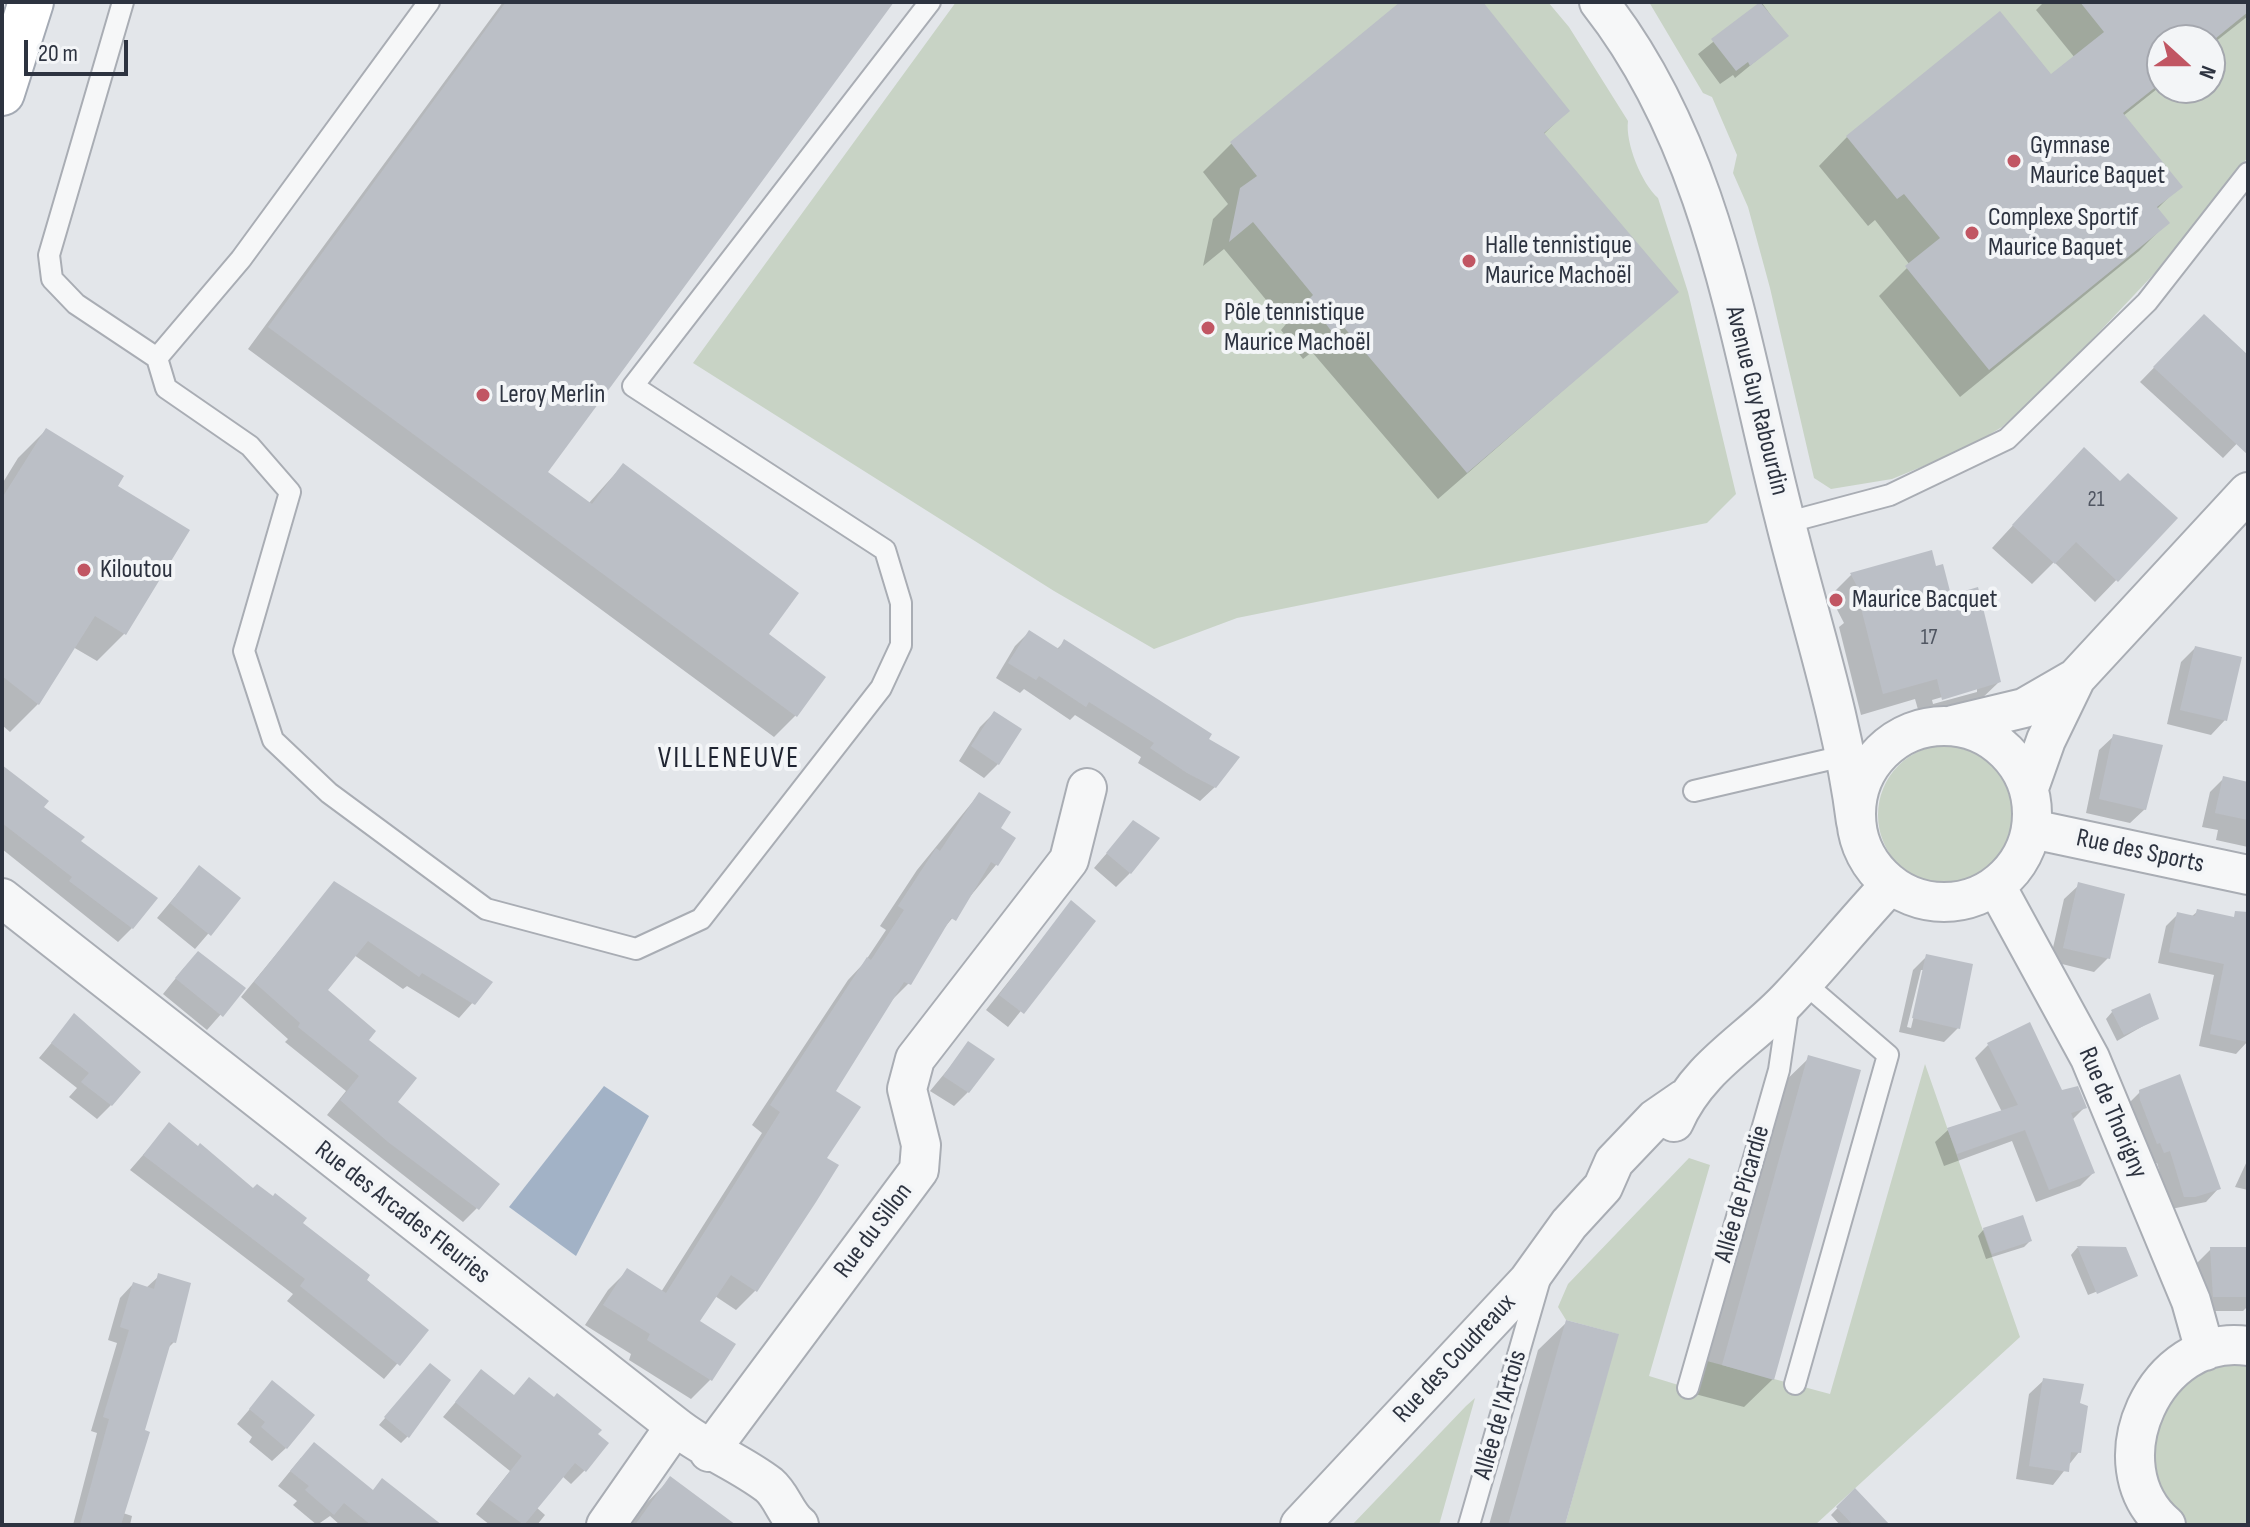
<!DOCTYPE html>
<meta charset="utf-8">
<style>
body{margin:0}
#map{position:relative;width:2250px;height:1527px;overflow:hidden;background:#e3e6ea;font-family:"Sofia Sans Condensed",sans-serif}
canvas{display:block}
.frame{position:absolute;inset:0;border:4px solid #2d3340;pointer-events:none}
.north{position:absolute;left:2146px;top:24px;width:80px;height:80px;box-sizing:border-box;background:#f3f5f7;border:2px solid #a4a7ae;border-radius:50%;rotate:111deg;font-size:22px;font-weight:700;line-height:32px;text-align:center;color:#2d3340}
.north::after{content:'';display:block;margin:auto;width:28px;height:36px;background:#c15663;clip-path:polygon(50% 0,100% 100%,50% 72%,0 100%)}
.scale{position:absolute;left:24px;top:40px;width:104px;height:36px;box-sizing:border-box;border:4px solid #2d3340;border-top:0;padding-left:10px;font-size:24px;line-height:28px;white-space:nowrap;color:#2d3340;-webkit-text-stroke:6px #f3f5f7;paint-order:stroke}
</style>
<div id="map">
<canvas width="2250" height="1527"></canvas>
<div class="frame"></div>
<div class="north">N</div>
<div class="scale">20 m</div>
</div>
<script>
const ctx = document.querySelector('canvas').getContext('2d');
ctx.lineJoin = 'round';
function paint(path, color) { ctx.fillStyle = color; ctx.fill(path, 'evenodd'); }
function strokePath(path, color, width, dash) { ctx.strokeStyle = color; ctx.lineWidth = width; ctx.lineCap = dash ? 'butt' : 'round'; ctx.setLineDash(dash || []); ctx.stroke(path); }
function drawText(font, color, halo, rows, align = 'center') {
  ctx.font = font + ' "Sofia Sans Condensed",sans-serif'; ctx.lineWidth = 8; ctx.setLineDash([]); ctx.textBaseline = 'middle'; ctx.strokeStyle = halo; ctx.fillStyle = color; for (const [text, x, y, turn = 0] of rows) {
    ctx.save(); ctx.translate(x, y); ctx.rotate((+turn || 0) * Math.PI / 180); ctx.textAlign = isNaN(turn) ? turn : align; if (halo) ctx.strokeText(text, 0, 0); ctx.fillText(text, 0, 0); ctx.restore();
  }
}
paint(new Path2D(`
 M956,2H1548L1569,27L1628,121C1625,143 1642,184 1658,198L1688,292L1736,494L1707,523L1237,618L1154,649L1054,591L693,363Z
 M1649,2H2248V157L2169,258L2052,382L2002,427L1965,449L1892,479L1831,489L1814,478L1770,288L1748,207L1733,173L1737,155L1712,97L1703,93ZM2162,40H2210V88H2162Z
 M1878 815a70 70 0 1 1 140 0a70 70 0 1 1-140 0Z
 M1925,1064L2020,1337L1815,1525H1565L1618,1334L1566,1320L1558,1307L1568,1284L1689,1158L1710,1165L1649,1376L1698,1391L1707,1361L1830,1394Z
 M2248,1359V1525H2185C2136,1480 2138,1411 2194,1372C2206,1363 2233,1362 2248,1359Z
 M1475,1398L1439,1525H1352L1466,1406Z`), '#c8d3c5');
paint(new Path2D(`
 M604,1086L649,1116L576,1256L509,1207Z`), '#a2b2c6');
paint(new Path2D(`
 M503,2H891L545,473L588,504L623,465L767,635L824,677L795,716L774,737L248,349Z
 M1403,2H1481L1568,110L1543,135L1676,292L1438,499L1312,352L1303,359L1281,330L1286,324L1224,249L1203,266L1213,219L1228,204L1203,172L1231,144Z
 M2044,2H2248V16L2210,46V40H2162V85L2123,116L2180,186L2156,210L2167,223L2139,251L1960,397L1879,296L1910,265L1875,220L1868,226L1819,166L1847,137L2051,77L2075,58L2036,10Z
 M1762,3L1786,36L1735,78L1733,75L1720,84L1698,54Z
 M2204,316L2248,356V432L2223,458L2140,382Z
 M46,430L115,486L124,634L97,661L73,647L38,704L10,732L2,725V484L18,458Z
 M2063,471L2120,484L2176,518L2095,602L2054,562L2032,584L1992,548Z
 M1935,568L1999,682L1977,703L1921,720L1915,699L1861,715L1839,627L1844,623L1830,596L1851,575ZM1977,687V692L1933,704L1932,700Z
 M1029,632L1057,649L1065,641L1206,740L1215,787L1200,801L1138,763L1141,757L1075,715L1070,720L1024,689L1020,693L996,678L1015,646Z
 M2195,648L2225,720L2211,735L2167,724L2181,662Z
 M994,713L998,764L984,778L959,761L980,727Z
 M2114,736L2145,809L2130,823L2086,813L2099,750Z
 M2,773L79,841L132,928L118,942L2,849Z
 M2224,778L2248,784V847L2216,840L2218,830L2202,827L2210,792Z
 M979,794L999,829L996,865L936,938L909,983L889,1003L833,1091L825,1159L755,1291L736,1310L715,1296L697,1322L710,1380L691,1399L629,1360L631,1354L585,1325L608,1290L628,1270L661,1292L762,1133L752,1125L848,980L864,963L886,930L880,926L917,870Z
 M1133,823L1130,873L1116,887L1094,868Z
 M199,868L238,899L195,949L157,918Z
 M334,884L490,983L459,1018L407,986L403,989L354,955L325,991L366,1041L395,1103L477,1208L463,1222L327,1115L346,1091L285,1042L288,1039L241,997Z
 M2079,885L2108,958L2094,972L2050,961L2064,899Z
 M1071,903L1093,921L1008,1027L986,1010Z
 M2198,911L2248,922V1041L2236,1054L2199,1046L2214,975L2158,963L2166,926L2178,914L2191,917Z
 M1927,956L1958,1028L1944,1042L1899,1032L1913,970ZM1921,970H1925L1911,1028L1907,1027Z
 M184,968L243,989L207,1030L163,994Z
 M2112,1012L2157,1018L2117,1041L2106,1019Z
 M74,1016L111,1105L97,1119L69,1097L77,1088L39,1058Z
 M969,1044L968,1092L954,1106L930,1091Z
 M1988,1045L2085,1107L2072,1120L2093,1173L2080,1186L2036,1202L2012,1141L1944,1166L1935,1142L1948,1130L2002,1112L1975,1058Z
 M1809,1058L1773,1379L1744,1407L1695,1394L1780,1086Z
 M2140,1092L2218,1189L2206,1202L2171,1209L2157,1163L2151,1165L2127,1105Z
 M169,1125L300,1224L426,1330L384,1379L287,1301L293,1294L130,1170Z
 M2248,1159V1190L2235,1187Z
 M1984,1229L2030,1241L2024,1247L1986,1259L1978,1236Z
 M2077,1248L2124,1249L2136,1276L2088,1295L2071,1255Z
 M2211,1249H2248V1306L2243,1311H2199L2197,1263Z
 M159,1276L174,1342L167,1349L142,1431L123,1513L132,1516L130,1525H73L97,1433L91,1431L117,1343L108,1340L120,1298L133,1284L146,1288Z
 M1567,1322L1563,1525H1489L1538,1350Z
 M481,1372L585,1470L571,1484L562,1476L536,1507L545,1515L537,1525H490L476,1514L510,1471L443,1417Z
 M424,1373L408,1436L401,1443L379,1425Z
 M2044,1380L2079,1452L2053,1485L2016,1479L2029,1394Z
 M272,1383L286,1448L272,1461L249,1442L252,1437L237,1424Z
 M301,1458L372,1492L420,1525H340L330,1516L317,1525L293,1505L297,1501L278,1486Z
 M670,1479L733,1525H625Z
 M1855,1490L1872,1525H1840L1831,1515Z`), '#0003');
paint(new Path2D(`
 M506,2H894L548,472L592,504L623,463L799,593L769,634L826,677L797,717L268,327Z
 M1400,2H1483L1570,111L1544,133L1679,292L1467,473L1342,325L1332,332L1308,300L1313,295L1253,222L1229,242L1240,188L1257,176L1230,142Z
 M1760,2L1789,36L1750,66L1748,62L1736,71L1711,39Z
 M2080,2H2248V12L2210,43V40H2162V82L2123,113L2183,187L2157,207L2170,223L1989,370L1905,266L1940,238L1904,194L1897,199L1846,136L2000,11L2051,74L2104,32Z
 M2204,314L2248,355V455L2153,367Z
 M46,428L124,476L118,486L190,530L126,635L95,616L39,705L2,676V498Z
 M2084,447L2120,481L2128,473L2178,518L2118,582L2076,542L2055,564L2012,525Z
 M1932,550L1936,566L1943,564L1951,595L1978,587L2001,682L1942,700L1937,679L1883,694L1860,604L1865,601L1850,573Z
 M1029,630L1059,649L1064,639L1212,734L1209,739L1240,757L1216,788L1187,773L1150,748L1154,743L1089,702L1086,707L1039,676L1036,680L1008,663Z
 M2195,646L2242,657L2227,721L2180,710Z
 M994,711L1022,729L999,765L971,746Z
 M2113,734L2163,745L2146,810L2099,799Z
 M2,765L49,801L44,807L85,837L81,841L158,898L133,929L69,881L72,877L2,823Z
 M2223,776L2248,782V820L2215,813Z
 M979,792L1011,812L1001,828L1016,838L998,866L991,862L956,921L951,918L911,985L904,982L836,1091L861,1107L827,1158L839,1165L816,1202L757,1292L731,1275L700,1321L736,1344L712,1381L647,1340L650,1334L603,1305L627,1268L666,1293L780,1112L770,1105L867,957L871,960L904,910L898,906L936,848L940,851Z
 M1133,820L1160,838L1131,874L1106,853Z
 M199,865L241,898L211,936L170,903Z
 M334,881L493,982L475,1005L422,973L419,977L368,941L328,990L376,1031L369,1040L417,1078L398,1102L500,1184L479,1210L388,1142L340,1100L359,1076L298,1027L300,1023L254,982Z
 M2078,882L2125,894L2110,959L2063,948Z
 M1071,900L1096,921L1024,1014L999,995Z
 M2197,909L2234,917L2235,911L2248,912V1042L2210,1034L2224,964L2169,952L2177,912L2195,916Z
 M198,951L246,988L223,1017L175,978Z
 M1926,954L1973,964L1960,1029L1912,1018Z
 M2150,993L2159,1019L2124,1035L2111,1010Z
 M74,1013L141,1072L112,1106L81,1082L89,1073L51,1043Z
 M2030,1022L2062,1090L2078,1086L2087,1108L2071,1113L2095,1173L2049,1190L2025,1130L1957,1154L1947,1128L2018,1105L1987,1043Z
 M968,1041L995,1059L969,1093L943,1076Z
 M1808,1055L1861,1070L1774,1380L1722,1365Z
 M2180,1074L2221,1189L2195,1197H2184L2170,1151L2164,1153L2160,1143L2157,1144L2140,1100L2139,1090Z
 M169,1122L198,1146L200,1143L253,1188L257,1184L273,1196L275,1193L307,1218L303,1223L370,1275L367,1280L429,1330L400,1366L300,1286L305,1279L143,1155Z
 M2023,1215L2032,1241L1992,1254L1983,1228Z
 M2077,1246L2126,1247L2138,1276L2097,1294Z
 M2210,1247H2248V1297H2213Z
 M158,1273L191,1283L176,1343L171,1342L145,1430L150,1432L121,1525H80L109,1419L103,1417L129,1330L120,1327L133,1282L154,1289Z
 M1566,1320L1619,1334L1565,1525H1508Z
 M430,1363L451,1380L409,1438L384,1417Z
 M481,1369L514,1395L529,1377L554,1397L557,1393L602,1430L598,1434L609,1443L586,1472L575,1463L524,1525L488,1499L522,1456L455,1402Z
 M2043,1378L2084,1384L2080,1403L2088,1406L2081,1453L2071,1452L2069,1472L2029,1466Z
 M272,1380L315,1415L287,1449L261,1427L265,1422L249,1409Z
 M314,1442L373,1490L382,1478L442,1525H371L344,1503L334,1515L305,1490L309,1486L290,1471Z
 M670,1476L736,1525H635Z
 M1855,1488L1890,1525H1853L1836,1507Z`), '#bbbfc6');
const lane = new Path2D(`
 M123,2L49,255L52,279L76,304L157,358L166,388L250,446L290,492L244,651L273,740L329,793L486,909L636,949L701,919L881,688L901,645V603L885,550L633,386L930,2
 M157,358L241,259L429,2
 M1785,523L1890,495L2007,439L2147,302L2248,173
 M1694,791L1848,755
 M1795,1384L1888,1055L1803,982
 M1688,1388L1779,1070L1789,1002
 M1469,1525L1540,1279`);
const street = new Path2D(`
 M1599,2C1714,148 1739,341 1784,516C1809,618 1843,718 1856,822
 M1953,725L2024,708L2076,678
 M1856 814a88 88 0 1 1 176 0a88 88 0 1 1-176 0Z
 M2029,788L2046,740L2076,678L2248,492
 M2032,829L2248,875
 M1996,886L2090,1058L2191,1301L2205,1351
 M2,898L675,1426C705,1450 739,1462 769,1485C782,1496 786,1515 799,1525
 M1674,1122C1699,1065 1751,1040 1791,996C1825,960 1856,921 1890,885
 M709,1452L919,1170L921,1145L907,1089L915,1059L1069,860L1087,788
 M606,1525L675,1426
 M1300,1525L1528,1281L1569,1224L1603,1187L1614,1162L1655,1119L1684,1099
 M2166,1525C2095,1465 2156,1332 2248,1346`);
const primary = new Path2D(`
 M2,93L31,2`);
strokePath(lane, '#a9adb4', 24);
strokePath(street, '#a9adb4', 42);
strokePath(primary, '#a4aab4', 48);
strokePath(lane, '#f6f7f8', 20);
strokePath(street, '#f6f7f8', 38);
strokePath(primary, '#fff', 44);
for (const [x, y, r, color] of [
 [2014,161,8,"#c15663"],
 [1972,233,8,"#c15663"],
 [1469,261,8,"#c15663"],
 [1208,328,8,"#c15663"],
 [483,395,8,"#c15663"],
 [84,570,8,"#c15663"],
 [1836,600,8,"#c15663"]
]) { const dot = new Path2D(); dot.arc(x, y, r, 0, 2 * Math.PI); ctx.fillStyle = color; ctx.fill(dot); strokePath(dot, '#f3f5f7', 3); }
drawText('22px', '#505662', null, [
 ["21",2096,500],
 ["17",1929,638]
]);
drawText('26px', '#2d3340', '#f3f5f7', [
 ["Gymnase",2030,146],
 ["Maurice Baquet",2030,176],
 ["Complexe Sportif",1988,218],
 ["Maurice Baquet",1988,248],
 ["Halle tennistique",1485,246],
 ["Maurice Machoël",1485,276],
 ["Pôle tennistique",1224,313],
 ["Maurice Machoël",1224,343],
 ["Leroy Merlin",499,395],
 ["Kiloutou",100,570],
 ["Maurice Bacquet",1852,600]
], 'left');
drawText('26px', '#2d3340', '#f3f5f7', [
 ["Avenue Guy Rabourdin",1756,401,76],
 ["Rue des Sports",2140,852,12],
 ["Rue de Thorigny",2112,1113,67],
 ["Allée de Picardie",1743,1194,-74],
 ["Rue des Arcades Fleuries",402,1213,38],
 ["Rue du Sillon",874,1231,-53],
 ["Rue des Coudreaux",1455,1359,-47],
 ["Allée de l'Artois",1501,1415,-74]
]);
ctx.letterSpacing = '2px';
drawText('30px', '#1f2431', '#f3f5f7', [
 ["VILLENEUVE",729,759]
]);
ctx.letterSpacing = '0px';
</script>
